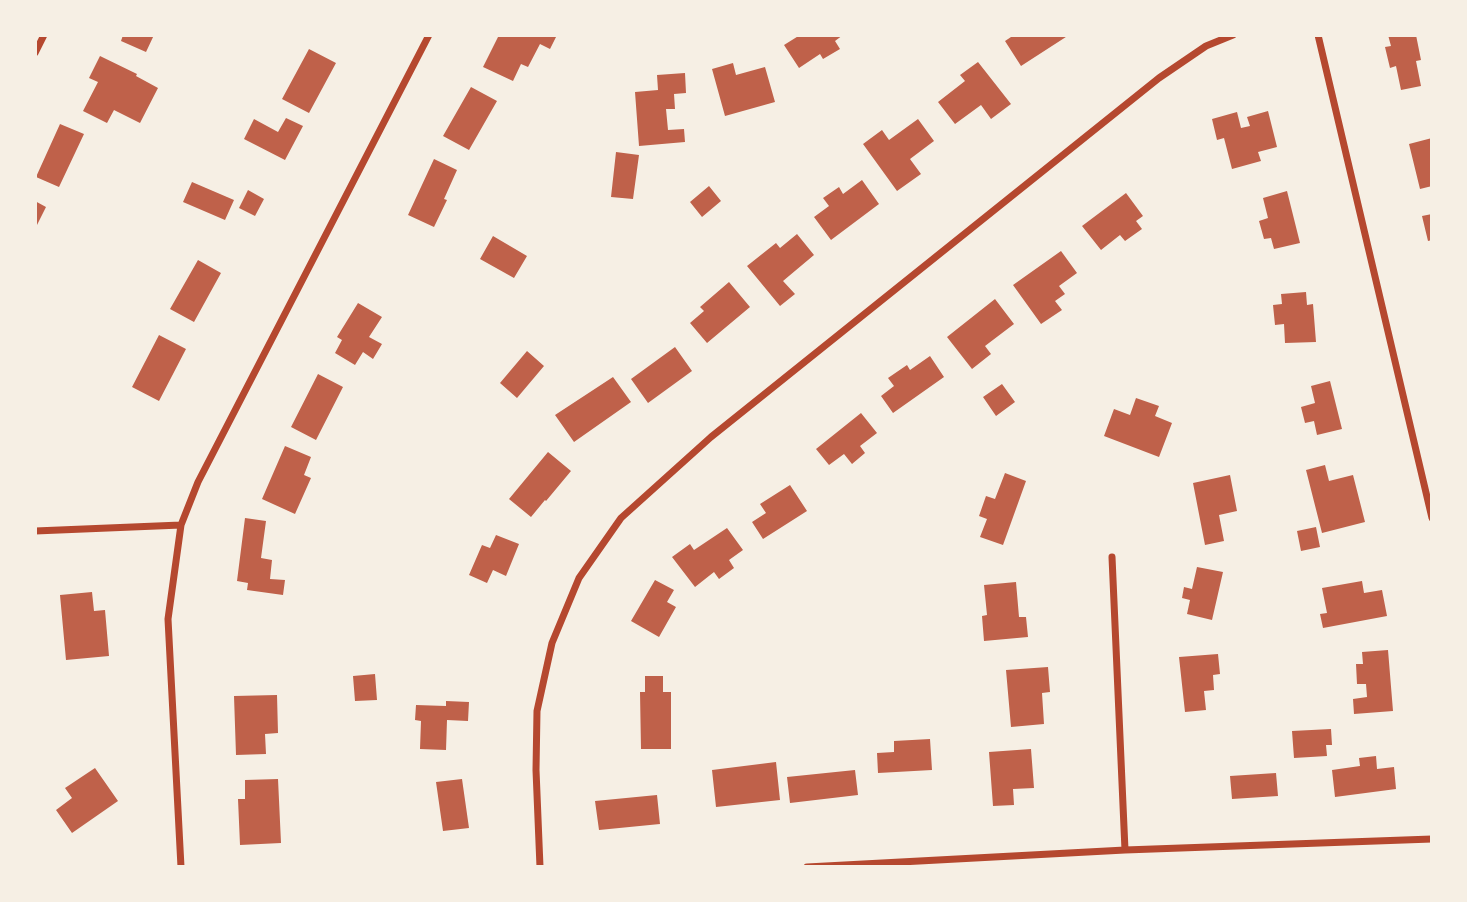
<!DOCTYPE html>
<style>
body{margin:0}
#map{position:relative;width:1467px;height:902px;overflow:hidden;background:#f6efe4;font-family:Karla,sans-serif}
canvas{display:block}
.frame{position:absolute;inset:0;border:37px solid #f6efe4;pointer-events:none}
</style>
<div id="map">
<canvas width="1467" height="902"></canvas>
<div class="frame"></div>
</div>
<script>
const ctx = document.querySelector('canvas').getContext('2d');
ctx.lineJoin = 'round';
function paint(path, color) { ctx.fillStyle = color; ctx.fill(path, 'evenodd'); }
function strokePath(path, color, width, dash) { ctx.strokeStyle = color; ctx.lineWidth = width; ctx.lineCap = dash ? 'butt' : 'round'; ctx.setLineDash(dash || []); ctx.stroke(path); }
paint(new Path2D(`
 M123,35H154L146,52L121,41Z
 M499,35H557L550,49L540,44L528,67L521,64L513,81L483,67Z
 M800,35H843L835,41L840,49L823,59L820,54L799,68L784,45Z
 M1014,35H1069L1021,66L1005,41Z
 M1388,35H1416L1421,60L1416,61L1421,86L1401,90L1396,66L1390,68L1385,47L1391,46Z
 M309,49L336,63L309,113L282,99Z
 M100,56L137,74L136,76L158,88L140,123L114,110L107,123L83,111L98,82L89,78Z
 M978,62L1011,104L991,119L981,105L955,124L938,102L965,81L960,75Z
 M733,63L736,75L765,67L775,102L725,116L712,69Z
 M685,73L686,93L674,94L675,109H666L668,130L684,129L685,142L639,146L635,92L658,90L657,75Z
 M471,87L497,101L469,150L443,136Z
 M1268,111L1277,147L1258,152L1261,161L1232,169L1224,138L1217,140L1212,119L1237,112L1241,128L1250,126L1247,117Z
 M286,118L303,126L285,160L244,139L254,119L278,132Z
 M918,119L934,141L910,159L921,174L897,191L863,144L882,130L889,140Z
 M60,124L84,134L59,187L36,177Z
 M1432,138V186L1420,189L1409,144Z
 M616,152L639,155L633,199L611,197Z
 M434,159L457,170L444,199L447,200L434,227L408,215Z
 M862,180L879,204L831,240L814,217L829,206L823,198L839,187L843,194Z
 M192,182L234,200L225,220L183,202Z
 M709,186L721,201L702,217L690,202Z
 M248,190L264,199L255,216L239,208Z
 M1287,191L1300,243L1274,249L1271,238L1264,239L1259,221L1268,218L1263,198Z
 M1126,193L1143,216L1136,221L1142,229L1125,241L1120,235L1101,250L1082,226Z
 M35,201L46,207L35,229Z
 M1432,214V240L1428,241L1422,216Z
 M797,234L814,255L783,281L795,294L780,306L747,266L776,243L780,248Z
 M493,236L527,256L514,278L480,259Z
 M1061,251L1077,273L1059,286L1065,294L1055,301L1062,310L1041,324L1013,285Z
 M198,260L221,273L194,322L170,309Z
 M729,282L750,307L707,343L690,323L704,311L700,307Z
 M1306,292L1307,305L1313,304L1316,342L1285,343L1284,324L1275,325L1273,305L1282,304L1281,294Z
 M995,299L1014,324L985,346L991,354L972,369L947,337Z
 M358,303L382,317L369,337L382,344L373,359L363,352L355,365L335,353L342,340L337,337Z
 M159,335L186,349L159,401L132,387Z
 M675,347L692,371L648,403L631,379Z
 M527,351L544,366L517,398L500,383Z
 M930,356L944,377L893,413L881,396L894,386L888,378L907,365L910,370Z
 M318,374L343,387L316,440L291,427Z
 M613,377L631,402L574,442L555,415Z
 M1330,381L1342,429L1317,435L1314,421L1305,423L1301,407L1315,403L1311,386Z
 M1002,384L1015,402L996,416L983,397Z
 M1136,398L1159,406L1155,416L1172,423L1159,457L1104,436L1114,409L1130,415Z
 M861,413L877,433L860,446L865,453L852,464L844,454L829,465L816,449Z
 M285,446L311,457L304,475L311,478L295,514L262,499Z
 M548,452L571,471L546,501L545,500L531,517L509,499Z
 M1325,465L1329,481L1353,475L1365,522L1322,533L1306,470Z
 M1005,473L1026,481L1003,545L980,537L987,519L979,516L986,496L995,499Z
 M1230,475L1237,511L1219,515L1224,541L1205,545L1193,483Z
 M790,485L807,511L763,539L752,522L766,513L760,504Z
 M245,518L266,521L261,558L272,560L270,579L285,580L283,595L247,590L248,583L237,581Z
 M1316,527L1320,547L1301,551L1297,531Z
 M727,528L743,550L729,560L734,568L719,579L714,572L695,587L672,557L690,544L694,550Z
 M496,535L519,544L506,576L493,570L487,583L469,575L482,545L490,548Z
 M1197,567L1223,572L1212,620L1187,614L1190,600L1182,598L1184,587L1192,589Z
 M655,580L674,590L667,602L676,607L659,637L631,621Z
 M1362,581L1364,593L1382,590L1387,616L1323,628L1320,614L1327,613L1322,588Z
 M1016,582L1019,617H1026L1028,637L984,641L982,616L987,615L984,585Z
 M92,592L94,611L105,610L109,656L66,660L60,595Z
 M1388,650L1393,711L1354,714L1353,699L1367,697L1366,684H1357L1356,664H1363L1362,652Z
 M1218,654L1220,674L1213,675L1214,690L1204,691L1206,710L1185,712L1179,657Z
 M1048,667L1050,692L1042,693L1044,724L1011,727L1006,670Z
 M375,674L377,700L355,701L353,676Z
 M645,676H663V692H671V749H641L640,692H645Z
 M277,695L278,733L265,734L266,754L236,755L234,696Z
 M446,701L469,702L468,721L447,720L446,750L420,749L421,721L415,720L416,705L446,706Z
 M1331,729L1332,745H1326L1327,756L1294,758L1292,731Z
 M930,739L932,770L878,773L877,753L894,752V741Z
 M1031,749L1034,788L1013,789L1014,805L993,806L989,752Z
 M1376,756L1377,769L1394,767L1396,789L1335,797L1332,770L1360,766L1359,758Z
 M776,762L780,800L716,807L712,770Z
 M95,768L118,801L72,833L56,810L72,798L65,788Z
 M855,770L858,795L790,803L787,777Z
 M1276,773L1278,796L1232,799L1230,776Z
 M278,779L281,843L240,845L238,799H245V780Z
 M462,779L469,828L443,831L436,782Z
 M657,795L660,824L599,830L595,801Z`), '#bf614a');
strokePath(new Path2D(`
 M1318,35L1432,518
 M35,53L44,35
 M35,531L181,525
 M1112,557L1125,850
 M181,867L168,619L181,525L198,482L429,35
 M540,867L536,770L537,711L552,643L579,578L621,518L711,437L1159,78L1206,46L1233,35
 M807,867L1125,850L1432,839`), '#b5482f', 7);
</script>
